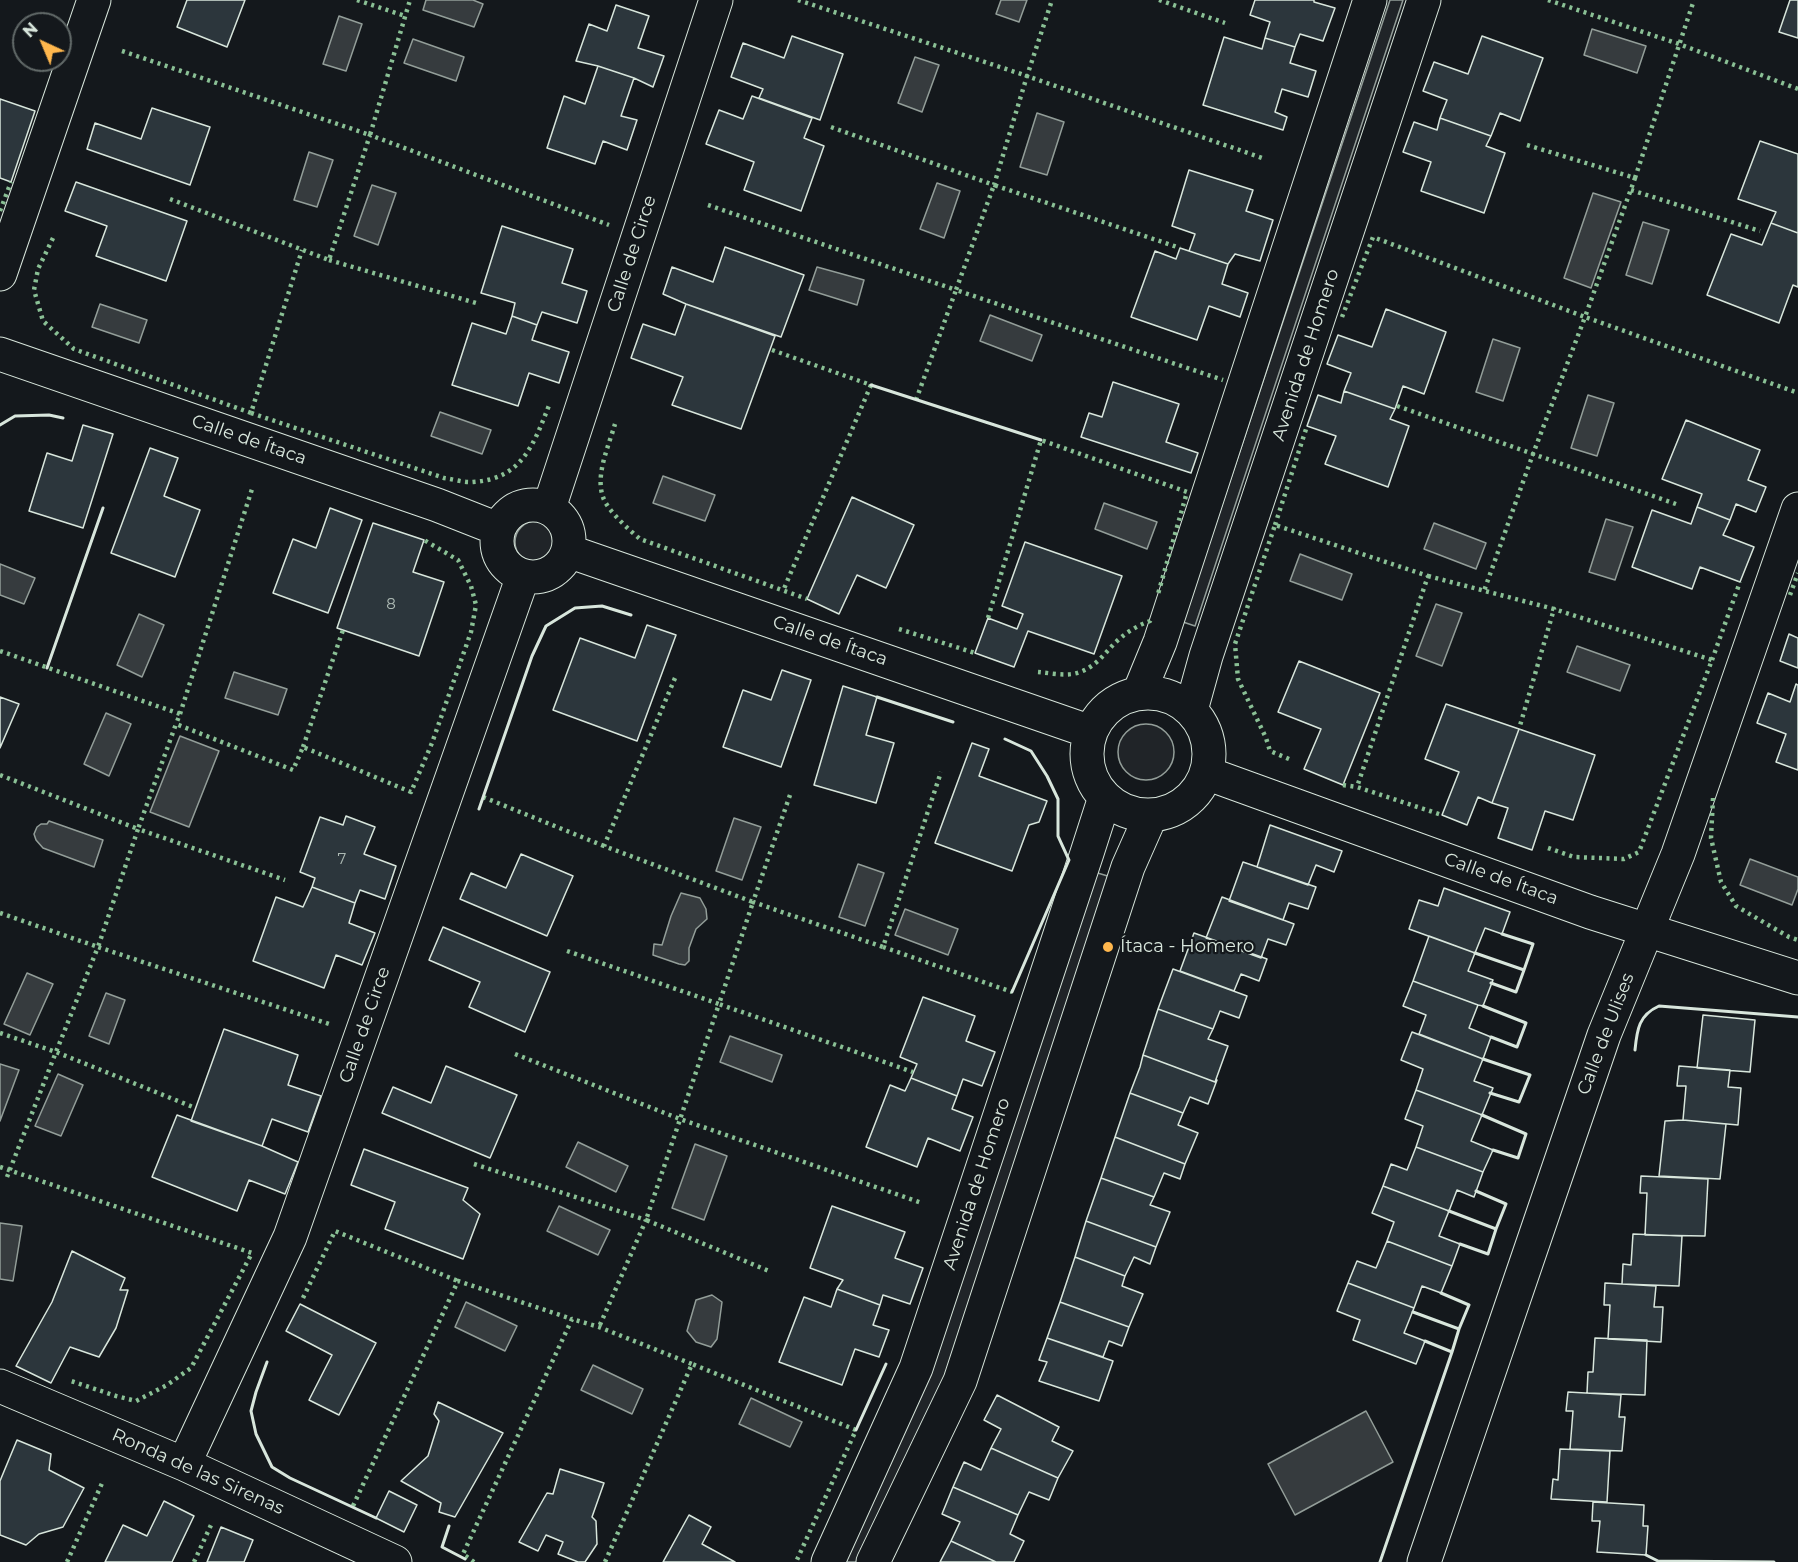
<!DOCTYPE html>
<meta charset="utf-8">
<style>
body{margin:0}
#map{position:relative;width:1798px;height:1562px;overflow:hidden;background:#14181c;font-family:Montserrat,sans-serif}
canvas{display:block}
.north{position:absolute;left:12px;top:12px;width:60px;height:60px;box-sizing:border-box;background:#14181c;border:2px solid #626a69;border-radius:50%;rotate:316deg;font-size:16px;font-weight:700;line-height:24px;text-align:center;color:#d8e6dc}
.north::after{content:'';display:block;margin:auto;width:21px;height:27px;background:#ffb74d;clip-path:polygon(50% 0,100% 100%,50% 72%,0 100%)}
</style>
<div id="map">
<canvas width="1798" height="1562"></canvas>
<div class="north">N</div>
</div>
<script>
const ctx = document.querySelector('canvas').getContext('2d');
ctx.lineJoin = 'round';
function paint(path, color) { ctx.fillStyle = color; ctx.fill(path, 'evenodd'); }
function strokePath(path, color, width, dash) { ctx.strokeStyle = color; ctx.lineWidth = width; ctx.lineCap = dash ? 'butt' : 'round'; ctx.setLineDash(dash || []); ctx.stroke(path); }
function drawText(font, color, halo, rows, align = 'center') {
  ctx.font = font + ' Montserrat,sans-serif'; ctx.lineWidth = 4.5; ctx.setLineDash([]); ctx.textBaseline = 'middle'; ctx.strokeStyle = halo; ctx.fillStyle = color; for (const [text, x, y, turn = 0] of rows) {
    ctx.save(); ctx.translate(x, y); ctx.rotate((+turn || 0) * Math.PI / 180); ctx.textAlign = isNaN(turn) ? turn : align; if (halo) ctx.strokeText(text, 0, 0); ctx.fillText(text, 0, 0); ctx.restore();
  }
}
const green = new Path2D(`
 M1390,0H1403L1195,626L1183,622Z
 M515 542a21 21 0 1 1 42 0a21 21 0 1 1-42 0Z
 M1118 752a28 28 0 1 1 56 0a28 28 0 1 1-56 0Z
 M1091,871L1111,877L952,1373L863,1562H845Z`);
paint(green, '#202428');
strokePath(green, '#939e99', 1.5);
const water = new Path2D(`
 M426,0H473L483,4L474,27L423,10Z
 M1001,0H1027L1019,22L996,14Z
 M339,16L362,24L346,71L323,64Z
 M1592,29L1646,46L1637,73L1584,55Z
 M413,39L464,57L456,81L404,63Z
 M915,57L939,65L922,112L898,103Z
 M1037,113L1064,122L1047,175L1020,167Z
 M309,152L333,160L317,207L294,200Z
 M937,183L960,191L944,238L920,229Z
 M372,185L396,193L378,245L354,236Z
 M1593,193L1621,202L1591,288L1564,278Z
 M1643,222L1669,230L1652,284L1626,275Z
 M817,267L864,280L857,305L809,290Z
 M100,304L147,320L139,343L92,327Z
 M990,315L1042,335L1032,361L980,341Z
 M1493,339L1520,348L1503,401L1476,392Z
 M1588,395L1614,403L1597,456L1571,448Z
 M440,412L491,430L482,454L431,436Z
 M663,476L715,495L705,521L653,503Z
 M1104,503L1157,522L1147,549L1095,529Z
 M1606,519L1633,527L1615,580L1589,572Z
 M1434,523L1486,543L1476,569L1424,549Z
 M1300,554L1352,574L1342,600L1290,581Z
 M0,564L35,578L24,604L0,595Z
 M1436,604L1462,613L1442,666L1416,656Z
 M139,614L164,625L142,677L117,665Z
 M1577,646L1630,665L1620,691L1567,672Z
 M234,672L287,689L278,715L225,698Z
 M106,713L131,724L109,776L84,764Z
 M180,736L219,751L189,827L150,812Z
 M734,818L761,827L742,880L716,871Z
 M49,821L103,840L94,867L43,848L36,840L34,834L37,827L41,824H47Z
 M1750,859L1798,877V889L1792,905L1740,885Z
 M858,864L884,873L865,926L839,917Z
 M681,893L700,898L706,909L707,919L696,929L689,948V961L685,965L679,964L653,955L654,944L662,945L671,916Z
 M905,909L958,929L948,955L895,935Z
 M27,973L53,984L30,1035L4,1024Z
 M106,993L125,1000L109,1044L89,1036Z
 M730,1036L782,1055L772,1082L720,1062Z
 M0,1064L19,1070L0,1121Z
 M58,1074L83,1085L61,1136L35,1126Z
 M578,1142L628,1166L616,1192L566,1167Z
 M695,1144L727,1156L704,1220L672,1208Z
 M559,1206L610,1230L598,1255L547,1231Z
 M0,1223L22,1226L13,1281L0,1279Z
 M712,1295L722,1302L717,1339L711,1347L696,1342L687,1331L696,1300Z
 M466,1302L517,1326L505,1351L455,1327Z
 M593,1365L643,1389L632,1414L581,1390Z
 M751,1398L802,1422L790,1447L739,1424Z
 M1366,1411L1393,1462L1295,1515L1268,1464Z`);
paint(water, '#363b3e');
strokePath(water, '#939e99', 1.5);
const building = new Path2D(`
 M187,0H245L227,47L177,27Z
 M1255,0H1314V2L1335,8L1323,41L1300,34L1295,47L1265,38L1270,22L1250,15Z
 M1790,0H1798V38L1779,32Z
 M616,5L649,16L638,48L664,56L653,87L634,78L598,66L576,61L589,24L607,31Z
 M792,36L843,54L820,120L759,98L763,89L731,77L743,43L784,58Z
 M1482,36L1543,58L1520,121L1500,113L1491,136L1440,118L1447,100L1423,91L1434,62L1468,74Z
 M1224,37L1262,49L1265,38L1295,47L1290,63L1316,71L1308,97L1282,89L1275,112L1287,117L1283,130L1203,105Z
 M598,66L634,78L621,116L637,120L627,150L603,141L595,164L547,148L564,96L585,104Z
 M752,96L812,118L804,138L824,146L801,211L744,190L754,162L706,144L719,110L743,119Z
 M0,99L35,111L11,182L0,178Z
 M152,108L210,127L190,185L87,149L95,123L141,139Z
 M1440,118L1491,136L1486,146L1505,153L1484,213L1421,191L1431,162L1403,152L1414,122L1437,130Z
 M1760,141L1798,154V233L1771,223L1776,212L1738,199Z
 M1189,170L1253,190L1246,211L1273,220L1260,261L1235,254L1228,264L1189,251L1195,234L1172,226Z
 M76,182L187,221L166,281L96,256L107,226L65,211Z
 M1771,223L1798,233V287L1793,285L1779,323L1707,295L1731,234L1762,245Z
 M502,226L573,249L562,283L587,291L577,323L542,312L537,325L512,316L515,303L481,293Z
 M725,247L804,275L781,337L686,304L663,294L672,267L713,282Z
 M1180,248L1228,264L1222,284L1248,293L1240,317L1209,306L1197,340L1131,317L1155,251L1176,259Z
 M686,304L775,336L741,429L672,405L683,377L631,358L643,324L675,335Z
 M1386,309L1446,332L1424,394L1403,386L1395,409L1344,391L1351,373L1327,364L1338,335L1372,347Z
 M512,316L537,325L532,340L569,352L559,383L529,373L518,406L452,385L472,323L506,334Z
 M1113,382L1179,404L1166,442L1198,453L1191,473L1081,437L1089,413L1102,417Z
 M1344,391L1395,409L1390,419L1409,426L1388,487L1325,464L1336,436L1307,426L1318,395L1341,403Z
 M1686,420L1760,450L1748,480L1766,487L1756,512L1736,504L1730,520L1697,507L1702,494L1662,479Z
 M83,425L113,434L83,528L29,511L47,453L72,461Z
 M150,448L178,458L164,496L200,510L175,577L111,553Z
 M852,497L914,525L886,588L857,575L839,614L807,599Z
 M1697,507L1730,520L1723,535L1754,547L1740,582L1700,567L1692,589L1632,567L1652,510L1691,524Z
 M330,508L362,520L328,613L273,593L293,539L316,548Z
 M373,523L424,540L413,572L444,582L419,656L337,628Z
 M1025,542L1122,576L1094,654L1028,631L1014,667L975,653L988,618L1017,629L1023,614L1002,606Z
 M647,625L676,635L637,741L553,710L580,638L635,658Z
 M1789,634L1798,638V668L1780,661Z
 M1299,661L1380,693L1343,785L1304,769L1321,729L1278,712Z
 M782,670L811,680L781,767L723,747L743,690L771,700Z
 M1796,684L1798,685V770L1776,762L1786,734L1757,723L1768,693L1790,702Z
 M843,686L877,697L866,735L894,743L876,803L814,785Z
 M0,697L19,704L0,748Z
 M1446,704L1519,729L1492,803L1478,797L1467,825L1442,815L1459,772L1425,759Z
 M1519,729L1595,755L1573,820L1545,811L1532,850L1498,838L1508,808L1492,803Z
 M972,743L989,749L979,776L1047,801L1039,822L1029,825L1012,871L935,843Z
 M346,816L375,827L364,854L396,866L385,899L360,890L355,903L312,887L315,878L300,872L320,817L343,825Z
 M1270,825L1342,851L1334,872L1316,865L1308,885L1257,867Z
 M521,854L573,876L547,936L460,899L471,873L506,888Z
 M1243,862L1316,887L1308,909L1289,903L1283,920L1229,901Z
 M312,887L355,903L349,923L375,933L362,965L336,955L324,988L253,961L276,897L303,907Z
 M1444,888L1510,912L1502,934L1485,928L1475,953L1409,929L1419,900L1438,906Z
 M1222,897L1294,924L1286,945L1268,939L1261,958L1206,938Z
 M443,927L550,972L525,1032L469,1007L480,982L429,960Z
 M1194,933L1267,959L1259,981L1241,974L1234,991L1180,971Z
 M1429,936L1475,953L1468,971L1493,980L1483,1006L1478,1005L1413,981Z
 M1173,969L1247,996L1239,1018L1220,1011L1213,1029L1158,1009Z
 M1413,981L1478,1005L1469,1028L1491,1037L1483,1059L1419,1034L1426,1015L1403,1006Z
 M923,997L975,1016L966,1041L995,1052L982,1086L963,1079L957,1096L911,1078L917,1064L900,1057Z
 M1158,1009L1213,1029L1208,1039L1228,1046L1215,1082L1143,1055Z
 M1703,1015L1755,1020L1750,1072L1697,1068Z
 M224,1029L298,1055L288,1085L321,1096L308,1132L272,1119L262,1146L191,1121Z
 M1412,1032L1483,1059L1474,1081L1493,1088L1482,1115L1416,1090L1423,1069L1401,1060Z
 M1143,1055L1215,1082L1217,1080L1208,1104L1190,1097L1183,1113L1130,1093L1140,1067Z
 M446,1066L517,1095L490,1158L382,1113L393,1087L431,1103Z
 M1679,1066L1730,1070L1728,1087L1741,1088L1738,1125L1683,1120L1686,1086H1677Z
 M911,1078L957,1096L952,1109L973,1117L960,1151L928,1138L917,1167L866,1147L890,1085L905,1091Z
 M1416,1090L1482,1115L1471,1141L1493,1150L1483,1172L1416,1147L1423,1126L1405,1119Z
 M1130,1093L1183,1113L1178,1125L1198,1133L1185,1164L1115,1137Z
 M177,1115L262,1146L298,1162L285,1194L249,1180L237,1211L152,1177Z
 M1683,1120L1726,1124L1720,1179L1659,1176L1665,1121Z
 M1115,1137L1185,1164L1180,1179L1164,1173L1154,1197L1101,1178Z
 M1416,1147L1483,1172L1474,1197L1457,1190L1449,1211L1383,1186L1391,1164L1407,1170Z
 M364,1149L468,1188L463,1200L480,1214L463,1259L385,1229L395,1202L351,1185Z
 M1641,1176L1708,1179L1705,1236L1645,1235L1647,1193H1640Z
 M1101,1178L1154,1197L1150,1205L1170,1212L1156,1247L1086,1221Z
 M1383,1186L1449,1211L1439,1236L1460,1244L1452,1266L1387,1241L1394,1222L1372,1213Z
 M832,1206L905,1232L895,1258L923,1268L910,1304L883,1295L880,1305L837,1289L843,1280L810,1268Z
 M1086,1221L1156,1247L1150,1264L1134,1257L1125,1276L1075,1257Z
 M1633,1234L1682,1236L1679,1286L1622,1284L1623,1264L1631,1265Z
 M1387,1241L1452,1266L1441,1293L1422,1286L1414,1308L1348,1283L1357,1261L1376,1268Z
 M72,1251L125,1278L120,1290H128L116,1328L99,1357L70,1347L51,1383L16,1366L52,1302Z
 M1075,1257L1125,1276L1122,1286L1143,1294L1129,1327L1060,1302Z
 M1348,1283L1414,1308L1404,1333L1425,1341L1416,1364L1353,1340L1360,1320L1337,1311Z
 M1605,1283L1656,1286L1654,1307H1663L1661,1342L1608,1339L1610,1305H1604Z
 M837,1289L880,1305L873,1325L889,1330L879,1357L855,1349L842,1385L779,1362L804,1297L831,1307Z
 M1060,1302L1129,1327L1122,1346L1109,1341L1103,1357L1047,1338Z
 M300,1304L376,1343L339,1415L309,1400L332,1355L286,1331Z
 M1047,1338L1113,1361L1099,1401L1039,1381L1047,1362L1039,1360Z
 M1595,1338L1647,1340L1645,1395L1587,1393L1588,1372H1593Z
 M1568,1392L1621,1395L1619,1417H1625L1622,1451L1570,1449L1573,1411H1566Z
 M997,1395L1059,1427L1052,1441L1073,1451L1058,1478L991,1448L1001,1429L984,1420Z
 M438,1402L503,1433L455,1517L439,1512L441,1503L401,1481L428,1456L439,1421L434,1414Z
 M17,1440L51,1454L49,1470L84,1488L63,1527L39,1534L26,1545L0,1535V1481Z
 M991,1448L1058,1478L1049,1500L1029,1492L1018,1515L953,1487L964,1462L981,1470Z
 M1560,1449L1610,1451L1607,1502L1551,1499L1553,1479L1558,1480Z
 M560,1469L604,1483L592,1517L596,1521L597,1544L585,1562H578L558,1554L563,1542L546,1535L538,1551L519,1542L547,1493L553,1494Z
 M953,1487L1018,1515L1010,1534L1024,1541L1014,1562H996L951,1541L960,1522L942,1514Z
 M389,1491L417,1505L404,1532L376,1518Z
 M164,1501L194,1516L172,1562H105L123,1525L147,1536Z
 M1593,1502L1644,1505L1643,1526H1648L1646,1555L1597,1552L1600,1521H1592Z
 M689,1515L711,1527L702,1544L735,1562H663Z
 M221,1527L253,1540L244,1562H207Z
 M951,1541L996,1562H940Z`);
paint(building, '#2c363c');
strokePath(building, '#d8e6dc', 1.5);
const minor = new Path2D(`
 M0,274L94,0
 M0,354L437,505L498,529
 M497 541a36 36 0 1 1 72 0a36 36 0 1 1-72 0Z
 M549,508L716,0
 M568,551L1091,732
 M1139,693L1160,642L1370,0
 M1087 754a61 61 0 1 1 122 0a61 61 0 1 1-122 0Z
 M1191,710L1206,656L1424,0
 M1206,773L1590,912L1798,978
 M0,1386L184,1464L395,1562
 M184,1464L290,1237L523,576
 M828,1562L916,1368L1087,853L1105,797
 M873,1562L960,1381L1128,867L1151,815
 M1424,1562L1604,1035L1678,854L1798,509`);
strokePath(minor, '#d8e6dc', 35);
strokePath(minor, '#14181c', 33);
strokePath(new Path2D(`
 M357,0L405,16
 M798,0L1027,76L1052,0
 M1159,0L1225,23
 M1548,0L1679,44L1798,89
 M122,51L370,135L410,0
 M831,127L994,185L1027,76L1265,159
 M1527,145L1635,178L1585,317L1798,393
 M1635,178L1694,0
 M1631,190L1760,231
 M170,199L329,260L370,135L609,225
 M708,205L956,290L994,185L1180,248
 M0,211L11,182
 M53,238L38,269L34,290L43,321L74,349L251,413L302,250
 M329,260L476,303
 M1342,317L1373,237L1585,317L1533,454L1676,504
 M772,350L871,385L783,591
 M916,400L956,290L1223,380
 M1397,406L1533,454L1484,591
 M251,413L444,478C453,479 464,483 473,482C523,479 534,443 550,403
 M615,424C609,445 595,475 603,497C607,510 629,530 640,539L807,599
 M1275,525L1307,426
 M1428,576L1554,609L1519,729
 M1790,595L1798,573
 M988,618L1041,440L1187,492L1158,594
 M899,629L975,653
 M0,651L180,714L176,724
 M1712,660L1740,582
 M1038,672C1051,673 1067,677 1080,672C1094,667 1102,657 1112,646C1122,635 1136,626 1150,621L1152,617
 M675,678L604,846L753,902L719,1004L913,1072
 M180,714L252,489
 M303,747L343,630
 M1289,759L1270,751L1266,738L1238,679L1235,644L1275,525L1428,576L1357,787L1442,815
 M0,775L138,829L176,724L293,770L303,747L411,792L432,743L471,632L476,605L471,586L458,560L424,540
 M1343,785L1357,787
 M790,795L753,902L883,947L941,772
 M483,797L604,846
 M1713,798L1711,838L1721,882L1736,906L1789,937L1798,940
 M1548,848L1574,857L1624,859L1639,852L1712,660L1554,609
 M0,913L98,947L138,829L285,880
 M883,947L1012,992
 M567,951L719,1004L646,1220L769,1271
 M0,1033L56,1052L98,947L329,1024
 M515,1054L680,1119L922,1203
 M474,1164L646,1220L599,1327
 M0,1167L252,1253L191,1368L167,1385L136,1401L116,1396L71,1381
 M7,1177L56,1052L193,1107
 M303,1298L335,1231L458,1281
 M353,1506L458,1281L572,1319
 M67,1562L103,1481
 M194,1562L211,1525
 M474,1562L463,1554L572,1319L599,1327L692,1364
 M605,1562L692,1364L856,1430L796,1562`), '#8ac095', 4.5, [3, 4.5]);
strokePath(new Path2D(`
 M871,385L1041,440
 M0,425L15,416L49,415L63,418
 M47,668L103,508
 M877,697L953,722
 M1005,739L1031,751L1047,776L1058,799V836L1069,860L1012,992
 M479,809L532,656L546,626L575,608L602,606L631,615
 M1475,953L1524,970L1533,944L1502,934
 M1491,983L1516,992L1524,970
 M1483,1006L1526,1023L1517,1047L1491,1037
 M1635,1050C1637,1029 1639,1015 1659,1006L1798,1017
 M1483,1059L1530,1075L1519,1102L1490,1093
 M1482,1115L1526,1134L1518,1158L1493,1150
 M1449,1211L1496,1229L1506,1204L1476,1191
 M1460,1244L1488,1254L1496,1229
 M1413,1312L1459,1329L1469,1305L1441,1293
 M1425,1341L1452,1352L1459,1329
 M267,1362L256,1392L251,1411L256,1434L272,1467L290,1478L376,1518
 M856,1430L886,1364
 M449,1526L442,1547L465,1559
 M1646,1555L1658,1561L1774,1562
 M1380,1562L1452,1352`), '#d8e6dc', 3);
for (const [x, y, r, color] of [
 [1108,947,6,"#ffb74d"]
]) { const dot = new Path2D(); dot.arc(x, y, r, 0, 2 * Math.PI); ctx.fillStyle = color; ctx.fill(dot); strokePath(dot, '#14181c', 2); }
drawText('15px', '#adbab4', null, [
 ["8",391,605],
 ["7",342,860]
]);
drawText('18px', '#d8e6dc', '#14181c', [
 ["Calle de Circe",632,254,-72],
 ["Avenida de Homero",1306,355,-72],
 ["Calle de Ítaca",249,440,19],
 ["Calle de Ítaca",830,641,19],
 ["Calle de Ítaca",1501,879,20],
 ["Calle de Circe",365,1025,-71],
 ["Calle de Ulises",1606,1034,-69],
 ["Avenida de Homero",977,1184,-72],
 ["Ronda de las Sirenas",198,1472,24]
]);
drawText('18px', '#d8e6dc', '#14181c', [
 ["Ítaca - Homero",1120,947]
], 'left');
</script>
